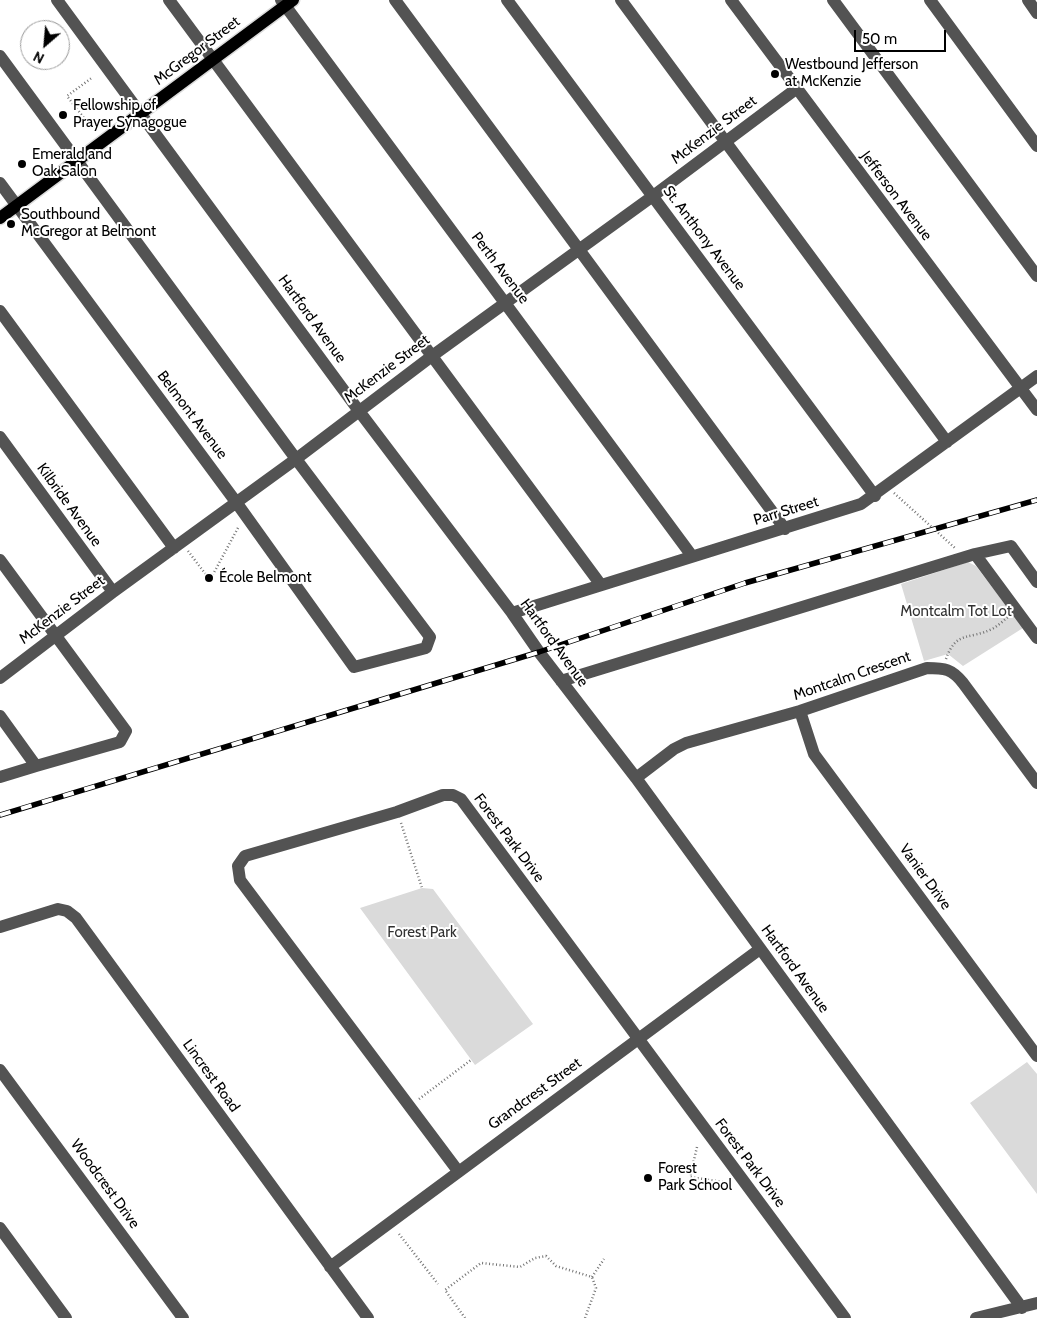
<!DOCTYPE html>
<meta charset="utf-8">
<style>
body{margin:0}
#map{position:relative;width:1037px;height:1318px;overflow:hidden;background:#fff;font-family:Cabin,sans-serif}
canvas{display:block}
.north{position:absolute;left:20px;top:20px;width:50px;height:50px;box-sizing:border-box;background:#fff;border:1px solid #999;border-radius:50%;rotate:207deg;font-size:14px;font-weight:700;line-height:20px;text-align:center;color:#000}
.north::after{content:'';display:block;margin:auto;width:18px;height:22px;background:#000;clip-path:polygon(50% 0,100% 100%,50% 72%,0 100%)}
.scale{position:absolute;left:854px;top:30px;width:92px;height:22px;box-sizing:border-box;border:2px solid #000;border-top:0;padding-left:6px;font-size:15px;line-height:18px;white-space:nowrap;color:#000;-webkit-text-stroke:4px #fff;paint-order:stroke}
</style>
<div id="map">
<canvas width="1037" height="1318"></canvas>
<div class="north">N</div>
<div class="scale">50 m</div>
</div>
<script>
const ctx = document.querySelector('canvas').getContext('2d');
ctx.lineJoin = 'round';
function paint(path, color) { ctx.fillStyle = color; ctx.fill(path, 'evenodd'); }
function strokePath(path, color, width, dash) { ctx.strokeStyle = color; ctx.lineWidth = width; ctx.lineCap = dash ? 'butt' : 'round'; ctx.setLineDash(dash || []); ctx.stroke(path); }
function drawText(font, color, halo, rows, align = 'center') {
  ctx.font = font + ' Cabin,sans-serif'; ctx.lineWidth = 4; ctx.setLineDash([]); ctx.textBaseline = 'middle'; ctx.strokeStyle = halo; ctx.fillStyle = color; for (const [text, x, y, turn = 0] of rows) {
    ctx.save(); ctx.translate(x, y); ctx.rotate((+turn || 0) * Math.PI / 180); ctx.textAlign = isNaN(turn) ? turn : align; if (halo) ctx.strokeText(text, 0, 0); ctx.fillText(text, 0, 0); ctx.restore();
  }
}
paint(new Path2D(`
 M968,562L976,566L1023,628L963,666L948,654L924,661L901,584Z
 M422,888L433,889L533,1024L475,1065L360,908Z
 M1027,1062L1037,1074V1194L970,1103Z`), '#dadada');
const major = new Path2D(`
 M0,218L293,0`);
strokePath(major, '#dbdbdb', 15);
strokePath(new Path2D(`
 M90,126L67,96L93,77
 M894,493L955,548
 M188,551L210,580L239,526
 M946,659C956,630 970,640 992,629C998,626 1003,621 1008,617
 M401,823L422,888
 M419,1099L471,1060
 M697,1147L690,1177L723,1182
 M399,1234L438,1284
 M592,1277L604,1259
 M465,1318L445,1290L481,1263L520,1267L535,1258L546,1256L556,1266L592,1277
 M585,1318L596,1288L592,1277`), '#757575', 2.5, [1, 2.5]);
strokePath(new Path2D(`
 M57,0L359,411L512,613L539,652L636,778L1022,1308
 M169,0L601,585
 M281,0L692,556
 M395,0L785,529
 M507,0L875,496
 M621,0L947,442
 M731,0L1037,410
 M833,0L1037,276
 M930,0L1037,146
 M1028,0L1037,13
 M0,56L296,459L430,637L426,648L354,667L236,502L0,183
 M0,311L174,548
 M0,437L113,592
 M975,554L1011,546L1037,582
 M0,560L126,731L120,742L36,766L0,716
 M512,613L861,504L1037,376
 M0,678L113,592L296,459L432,356L653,196L796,89
 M561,681L975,554L1037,638
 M800,711L814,754L1037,1056
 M0,777L36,766
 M636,778L674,749L686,743L800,711L927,668C945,668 952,669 963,683L1037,783
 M0,927L58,909L67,911L76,918L368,1318
 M0,1070L183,1318
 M458,1171L240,880L238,866L245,856L397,812L443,795H453L461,799L845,1318
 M0,1228L66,1318
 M330,1267L760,949
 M976,1318L1037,1303`), '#535353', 12);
strokePath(major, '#000', 12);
const rail = new Path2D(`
 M0,815L539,652L745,583L1037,500`);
strokePath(rail, '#000', 5.5);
strokePath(rail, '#fff', 4, [11]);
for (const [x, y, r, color] of [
 [775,74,5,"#000"],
 [63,115,5,"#000"],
 [22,164,5,"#000"],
 [11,224,5,"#000"],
 [209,578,5,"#000"],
 [648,1178,5,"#000"]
]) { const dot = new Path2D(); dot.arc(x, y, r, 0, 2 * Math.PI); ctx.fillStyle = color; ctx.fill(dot); strokePath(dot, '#fff', 2); }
drawText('15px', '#000', '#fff', [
 ["McGregor Street",197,51,-37],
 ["McKenzie Street",714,130,-37],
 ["Jefferson Avenue",896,196,53],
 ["St. Anthony Avenue",704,238,53],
 ["Perth Avenue",500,268,53],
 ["Hartford Avenue",312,319,54],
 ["McKenzie Street",387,369,-37],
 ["Belmont Avenue",192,415,53],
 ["Kilbride Avenue",69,505,54],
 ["Parr Street",786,511,-17],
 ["McKenzie Street",62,610,-37],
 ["Hartford Avenue",554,643,54],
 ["Montcalm Crescent",852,676,-19],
 ["Forest Park Drive",509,838,53],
 ["Vanier Drive",925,877,54],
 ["Hartford Avenue",795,969,54],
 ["Lincrest Road",211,1076,54],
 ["Grandcrest Street",535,1094,-36],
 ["Forest Park Drive",750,1163,53],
 ["Woodcrest Drive",105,1184,54]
]);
drawText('15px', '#000', '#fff', [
 ["Westbound Jefferson",785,65],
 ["at McKenzie",785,82],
 ["Fellowship of",73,106],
 ["Prayer Synagogue",73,123],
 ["Emerald and",32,155],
 ["Oak Salon",32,172],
 ["Southbound",21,215],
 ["McGregor at Belmont",21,232],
 ["École Belmont",219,578],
 ["Forest",658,1169],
 ["Park School",658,1186]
], 'left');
drawText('15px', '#313131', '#fff', [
 ["Montcalm Tot Lot",956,612],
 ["Forest Park",422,933]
]);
</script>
